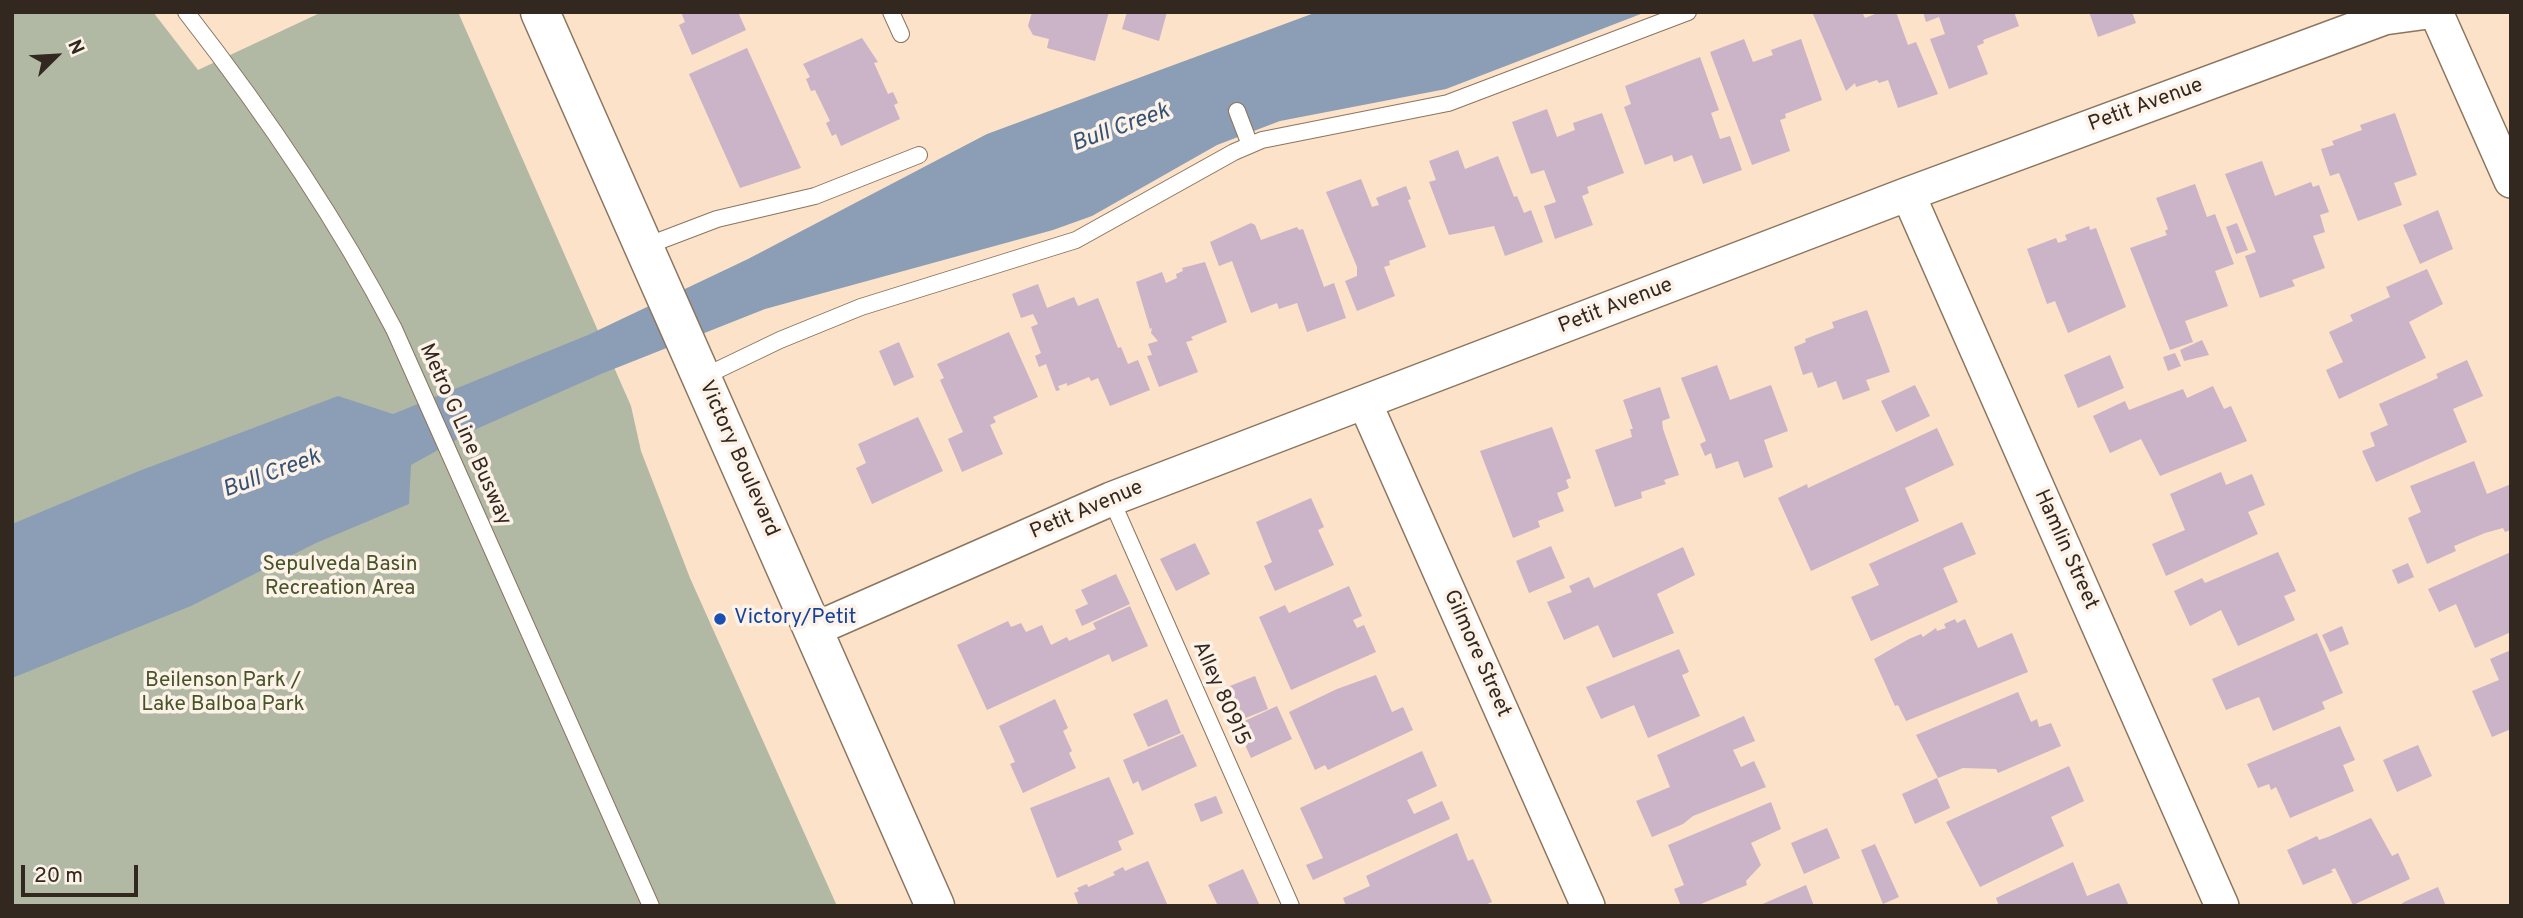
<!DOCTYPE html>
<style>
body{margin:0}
#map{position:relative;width:2523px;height:918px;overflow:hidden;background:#fbe2c8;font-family:Overpass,sans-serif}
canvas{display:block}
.frame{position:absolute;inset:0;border:14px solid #32281f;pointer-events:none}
.north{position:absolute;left:21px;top:21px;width:70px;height:70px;-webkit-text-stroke:5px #fcf2e8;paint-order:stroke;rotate:66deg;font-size:19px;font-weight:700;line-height:28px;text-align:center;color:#32281f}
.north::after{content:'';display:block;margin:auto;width:24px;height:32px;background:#32281f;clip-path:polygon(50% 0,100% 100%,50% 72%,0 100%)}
.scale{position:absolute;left:21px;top:865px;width:117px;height:32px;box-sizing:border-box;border:4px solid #32281f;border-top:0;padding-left:9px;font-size:21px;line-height:24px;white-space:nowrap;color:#32281f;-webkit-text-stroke:5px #fcf2e8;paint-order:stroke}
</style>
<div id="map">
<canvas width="2523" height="918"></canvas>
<div class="frame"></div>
<div class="north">N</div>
<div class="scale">20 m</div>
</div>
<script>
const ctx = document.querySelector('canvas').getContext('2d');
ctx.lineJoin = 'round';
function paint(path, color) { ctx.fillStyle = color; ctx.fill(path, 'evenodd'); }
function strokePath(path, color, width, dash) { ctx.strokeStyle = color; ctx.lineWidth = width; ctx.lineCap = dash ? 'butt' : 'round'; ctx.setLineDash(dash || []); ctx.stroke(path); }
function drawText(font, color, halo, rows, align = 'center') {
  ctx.font = font + ' Overpass,sans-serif'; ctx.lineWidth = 7; ctx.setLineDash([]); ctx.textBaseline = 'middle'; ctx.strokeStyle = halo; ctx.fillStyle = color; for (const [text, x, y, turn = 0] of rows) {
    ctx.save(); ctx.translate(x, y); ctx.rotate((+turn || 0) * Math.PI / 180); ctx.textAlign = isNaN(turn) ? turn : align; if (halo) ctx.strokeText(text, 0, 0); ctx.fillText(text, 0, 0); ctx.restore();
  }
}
paint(new Path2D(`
 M12,12H153L198,70L322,12H458L631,406L641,451L690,578L837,906H12Z`), '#b1b9a4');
paint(new Path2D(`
 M1317,12H1646L1446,89L1280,121L1217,145L1092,216L1053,230L765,309L601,374L474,430L411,465L409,504L316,543L191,606L12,678V524L139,471L338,396L393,414L588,335L748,259L987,134Z`), '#8b9eb5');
paint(new Path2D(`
 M681,12H738L746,30L692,55L679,25L685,22Z
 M1032,12H1109L1095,61L1047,48L1049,39L1033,35L1028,26Z
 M1127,12H1167L1159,41L1122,29Z
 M1818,12H1862L1865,18L1880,12H1896L1908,45L1916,42L1938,94L1898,108L1888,80L1879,83L1877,80L1856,87L1855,83L1846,91L1813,14Z
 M1923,12H2014L2019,26L1983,40L1984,43L1977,46L1988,74L1949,89L1930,39L1945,34L1939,17L1926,22Z
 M2089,12H2132L2136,23L2098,37Z
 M862,38L878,62L874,63L888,94L893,92L898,103L894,105L900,119L841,146L836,134L832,136L826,123L830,121L815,90L811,91L806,79L810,77L803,64Z
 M1744,39L1753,62L1773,55L1771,50L1801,39L1822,100L1785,114L1786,118L1780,120L1790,151L1752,165L1710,52Z
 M747,48L801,168L740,188L689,74Z
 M1700,57L1719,110L1711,113L1720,139L1730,136L1742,170L1703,184L1692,155L1674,162L1672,155L1645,165L1624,107L1631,104L1625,86Z
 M1547,109L1557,137L1575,130L1573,123L1602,113L1624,173L1587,187L1589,193L1582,196L1593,225L1555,239L1544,206L1556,202L1544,170L1531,174L1512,122Z
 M2395,113L2417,175L2394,183L2402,205L2358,221L2339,173L2330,176L2321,149L2334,145L2332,141L2362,130L2360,125Z
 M1458,150L1465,169L1498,156L1514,197L1517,196L1524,213L1531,210L1543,242L1505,256L1494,226L1449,235L1429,182L1436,180L1429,161Z
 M2262,161L2275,196L2311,182L2313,187L2319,185L2329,212L2320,215L2325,232L2313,236L2325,268L2292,280L2295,286L2260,298L2245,256L2256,252L2225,174Z
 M1361,179L1372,207L1379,205L1376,198L1406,186L1411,199L1408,200L1426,247L1389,261L1390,265L1384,267L1395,296L1357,311L1345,281L1357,276V267L1326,192Z
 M2195,184L2207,217L2215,214L2234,264L2215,271L2228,306L2185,321L2193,342L2170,350L2130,248L2167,235L2165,231L2168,229L2156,198Z
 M2438,210L2453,249L2420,264L2403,225Z
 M1251,223L1255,225L1261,240L1297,227L1299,230L1303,229L1324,287L1334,283L1346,318L1307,332L1297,303L1279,309L1277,303L1251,313L1232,261L1219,266L1210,242Z
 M2237,223L2248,250L2236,254L2226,227Z
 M2089,226L2090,230L2096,228L2126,307L2068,333L2055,301L2047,304L2027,249L2056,238L2058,243L2067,240L2065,235Z
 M1205,262L1227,322L1191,337L1193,340L1186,342L1198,372L1159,387L1147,356L1152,355L1148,344L1158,341L1151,333L1152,328L1150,329L1136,282L1162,272L1166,283L1177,278L1176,274L1183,271L1182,268Z
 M2427,269L2443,304L2409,322L2426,358L2339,399L2326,370L2343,362L2329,332L2353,321L2350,315L2390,297L2386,287Z
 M1038,284L1047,308L1074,297L1078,306L1098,298L1118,348L1121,347L1128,364L1138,360L1150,390L1110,406L1098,378L1091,381L1089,377L1067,386V383L1058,386L1060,390L1056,391L1046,364L1039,367L1035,356L1041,353L1031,327L1038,324L1033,314L1021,318L1012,294Z
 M1867,310L1890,372L1866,380L1870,390L1843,400L1836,381L1818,388L1812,372L1803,375L1794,347L1806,342L1805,339L1834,328L1832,322Z
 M1009,332L1038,397L993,417L996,422L990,425L1003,454L962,472L948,439L963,432L940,380L944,378L937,364Z
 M2202,340L2209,355L2184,361L2180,350Z
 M899,342L914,377L894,386L879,351Z
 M2175,353L2181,366L2168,371L2163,357Z
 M2110,355L2124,388L2078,408L2064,375Z
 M2467,360L2483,396L2453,409L2467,442L2376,482L2362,451L2375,446L2370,433L2388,425L2379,404L2438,378L2436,374Z
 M1717,365L1730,400L1771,385L1788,431L1764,440L1773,467L1744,478L1738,461L1716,469L1711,453L1705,456L1700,444L1706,441L1681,378Z
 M1915,385L1930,416L1896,432L1881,401Z
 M2213,386L2224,409L2231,406L2247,441L2160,476L2141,439L2110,453L2093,416L2125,401L2129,410L2183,389L2187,398Z
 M1660,387L1670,418L1662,421L1663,429L1679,475L1664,480L1666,484L1641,492L1642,498L1615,507L1595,450L1632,437L1630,429H1633L1623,400Z
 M918,417L943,471L872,504L856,468L866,463L858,444Z
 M1552,427L1571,478L1566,480L1569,488L1557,493L1564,511L1538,521L1540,527L1513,538L1480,451Z
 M1937,428L1954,465L1905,488L1919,521L1811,571L1778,498L1807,484L1808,488Z
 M2474,461L2487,494L2511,484V530L2505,532L2503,528L2485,533L2454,546L2456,551L2427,564L2408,518L2421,512L2410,486Z
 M2221,472L2226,485L2252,474L2265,505L2248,512L2258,534L2166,576L2152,544L2185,530L2170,494Z
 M1311,498L1324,527L1318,530L1334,565L1275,591L1264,566L1272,562L1256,522Z
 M1962,522L1976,554L1943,568L1958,602L1871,641L1851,597L1879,585L1869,564Z
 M1195,543L1210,574L1176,591L1160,559Z
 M1551,546L1565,578L1529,593L1516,561Z
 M1683,547L1695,575L1657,594L1674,633L1613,658L1598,625L1564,640L1547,602L1572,592L1569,586L1589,577L1594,588Z
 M2278,552L2296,591L2284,596L2295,620L2238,646L2221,610L2190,626L2174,591L2202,578L2205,583Z
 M2511,552V632L2475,648L2456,604L2439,612L2428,589Z
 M2408,563L2414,577L2398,584L2392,570Z
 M1116,574L1130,604L1082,626L1075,610L1088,604L1081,590Z
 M1349,586L1362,616L1353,620L1357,628L1364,625L1376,652L1291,690L1259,617L1285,605L1289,613Z
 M1130,606L1148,646L1112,662L1109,654L987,710L957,645L1008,621L1011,627L1021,623L1026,632L1042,625L1051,645L1067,637L1069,641L1096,629L1093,623Z
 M1955,619L1957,623L1965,619L1978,648L2012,633L2028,672L1906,721L1898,705L1895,706L1874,659L1909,639L1921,634L1923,637L1936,628L1937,631L1946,628L1944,624Z
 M2342,626L2349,644L2330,652L2322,635Z
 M2317,633L2343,693L2322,702L2325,709L2273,731L2259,697L2226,710L2212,679Z
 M1679,649L1689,672L1682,675L1700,716L1648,738L1634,705L1601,719L1586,687Z
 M2511,650V729L2492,737L2472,691L2499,680L2490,659Z
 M1376,675L1392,712L1403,707L1413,730L1328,770L1325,765L1315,770L1289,712L1337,689Z
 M1255,676L1268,709L1233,723L1220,690Z
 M2018,692L2031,722L2037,719L2039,727L2051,723L2061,746L1998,773L1996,769L1963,768L1938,778L1916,735Z
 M1055,699L1068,728L1063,731L1072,751L1069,753L1076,768L1023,793L1010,764L1015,762L999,726Z
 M1167,699L1181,733L1148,747L1133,714Z
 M1277,706L1292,739L1251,758L1236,725Z
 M1744,716L1755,741L1733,750L1741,767L1754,761L1766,787L1693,816L1683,824L1652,837L1636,801L1670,787L1657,755Z
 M2340,726L2355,760L2343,765L2354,791L2290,818L2276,787L2271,790L2269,784L2258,788L2247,764Z
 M1183,734L1197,766L1142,791L1138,781L1133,784L1123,760Z
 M2418,745L2432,776L2397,792L2383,760Z
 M1422,751L1437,786L1407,800L1414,814L1442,801L1450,819L1313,880L1306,865L1323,858L1300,808Z
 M2069,766L2084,801L2051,817L2064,846L1980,887L1946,822Z
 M1109,777L1134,834L1118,841L1122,850L1057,878L1030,808Z
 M1937,778L1950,808L1915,824L1902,794Z
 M1216,796L1223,813L1201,822L1194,804Z
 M1771,802L1781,829L1751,843L1761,865L1746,881L1747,885L1696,906H1681L1674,889L1684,885L1668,845Z
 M2371,818L2392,856L2398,853L2410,879L2353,905L2335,868L2331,870L2333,872L2303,885L2287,850L2317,836L2319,840L2328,837Z
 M1827,828L1840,858L1804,874L1791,843Z
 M1457,833L1468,861L1473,859L1492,902L1482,906H1346L1343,898L1370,886L1366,876Z
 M1875,844L1899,897L1883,904L1861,850Z
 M1148,861L1168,906H1079L1074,893L1079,891L1077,888L1087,884L1088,887L1115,875L1113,872L1123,867L1125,871Z
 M2073,862L2087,896L2119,883L2129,906H1999L1996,898Z
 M1243,869L1260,906H1218L1208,885Z
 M1806,885L1814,906H1758Z
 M2438,887L2446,906H2399L2404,902Z`), '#cbb3c8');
const lane = new Path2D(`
 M186,12C264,112 335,216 394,329L651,906
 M891,12L901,34
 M1237,111L1250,145
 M646,246L717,219L815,196L919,155
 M703,377L780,340L861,307L1076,240L1234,152L1262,140L1448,103L1688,12
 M1111,499L1291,906`);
const street = new Path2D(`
 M2436,12L2511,181
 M1908,194L2222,906
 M1365,403L1588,906
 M813,630L1111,499L1908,194L2384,18L2428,12`);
const primary = new Path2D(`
 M540,12L935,906`);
strokePath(lane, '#8b755e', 18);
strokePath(street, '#8b755e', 36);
strokePath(primary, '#8b755e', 41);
strokePath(lane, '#fff', 16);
strokePath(street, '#fff', 33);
strokePath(primary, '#fff', 38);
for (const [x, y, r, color] of [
 [720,619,7,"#1a4fb4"]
]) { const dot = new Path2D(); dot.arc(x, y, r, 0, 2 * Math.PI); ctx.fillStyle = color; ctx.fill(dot); strokePath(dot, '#fcf2e8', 2.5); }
drawText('21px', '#32281f', '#fcf2e8', [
 ["Petit Avenue",2146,106,-20],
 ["Petit Avenue",1616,307,-21],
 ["Metro G Line Busway",464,435,66],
 ["Victory Boulevard",738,459,66],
 ["Petit Avenue",1087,511,-23],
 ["Hamlin Street",2065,550,66],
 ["Gilmore Street",1476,654,66],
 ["Alley 80915",1220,694,66]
]);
drawText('21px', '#455326', '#fcf2e8', [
 ["Sepulveda Basin",340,566],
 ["Recreation Area",340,590],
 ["Beilenson Park /",223,682],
 ["Lake Balboa Park",223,706]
]);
drawText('21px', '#164399', '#fcf2e8', [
 ["Victory/Petit",734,619]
], 'left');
drawText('italic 23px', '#335175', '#fcf2e8', [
 ["Bull Creek",1121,129,-20],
 ["Bull Creek",272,475,-20]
]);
</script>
